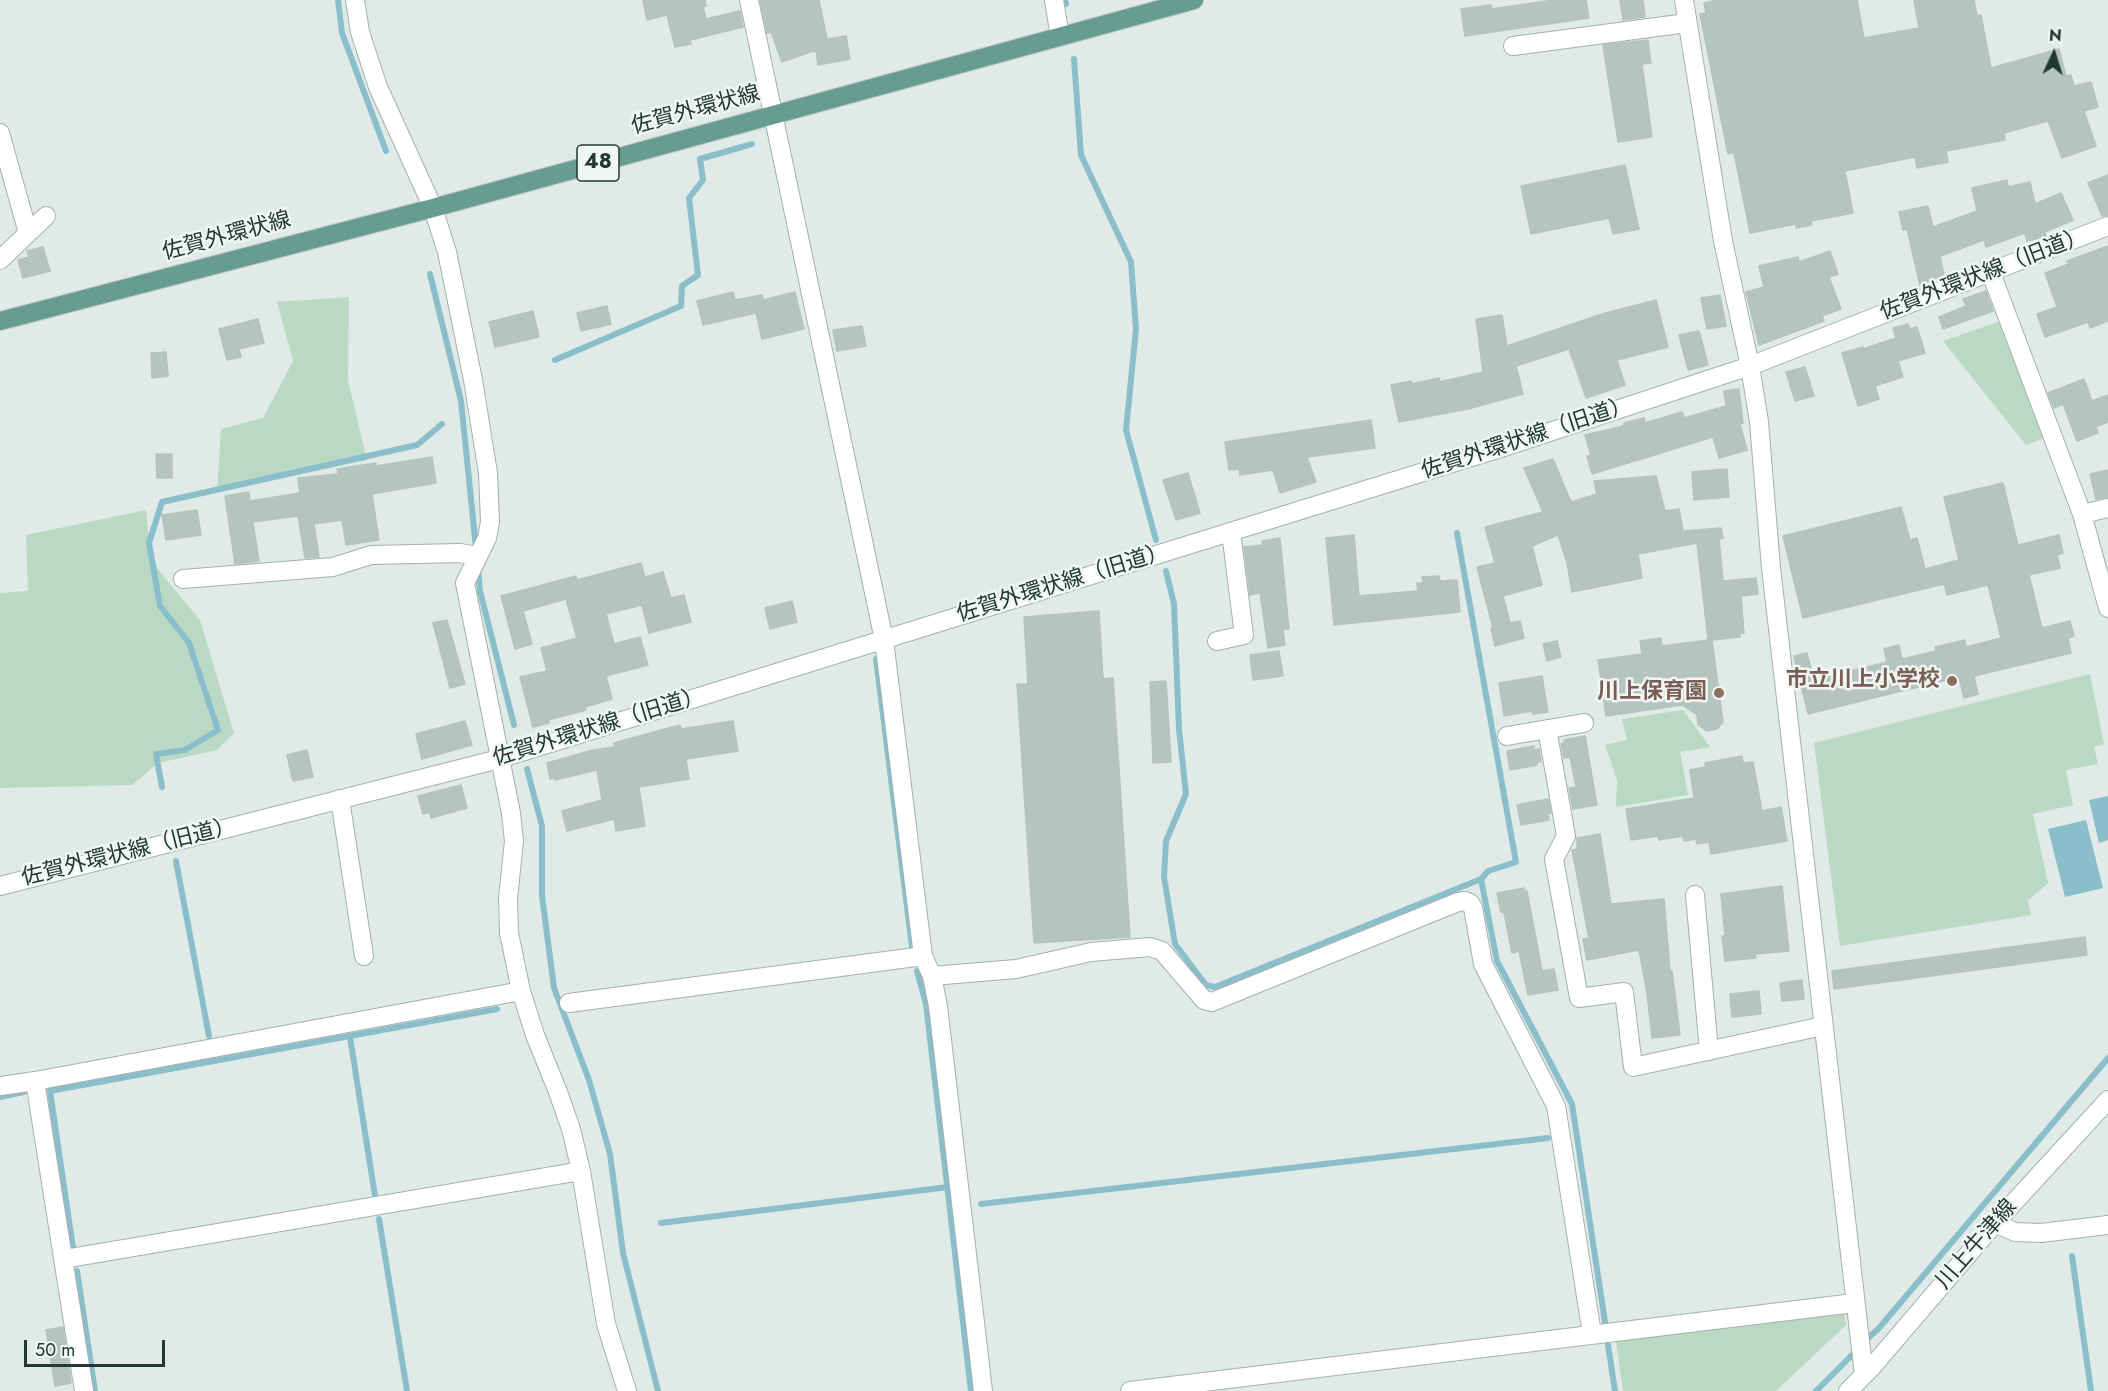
<!DOCTYPE html>
<meta charset="utf-8">
<style>
body{margin:0}
#map{position:relative;width:2108px;height:1391px;overflow:hidden;background:#e0eae6;font-family:Jost,sans-serif}
canvas{display:block}
.north{position:absolute;left:2024px;top:24px;width:60px;height:60px;-webkit-text-stroke:4px #f0f6f3;paint-order:stroke;rotate:4deg;font-size:16px;font-weight:700;line-height:24px;text-align:center;color:#223833}
.north::after{content:'';display:block;margin:auto;width:21px;height:27px;background:#223833;clip-path:polygon(50% 0,100% 100%,50% 72%,0 100%)}
.scale{position:absolute;left:24px;top:1340px;width:141px;height:27px;box-sizing:border-box;border:3px solid #223833;border-top:0;padding-left:8px;font-size:18px;line-height:21px;white-space:nowrap;color:#223833;-webkit-text-stroke:4px #f0f6f3;paint-order:stroke}
</style>
<div id="map">
<canvas width="2108" height="1391"></canvas>
<div class="north">N</div>
<div class="scale">50 m</div>
</div>
<script>
const ctx = document.querySelector('canvas').getContext('2d');
ctx.lineJoin = 'round';
function paint(path, color) { ctx.fillStyle = color; ctx.fill(path, 'evenodd'); }
function strokePath(path, color, width, dash) { ctx.strokeStyle = color; ctx.lineWidth = width; ctx.lineCap = dash ? 'butt' : 'round'; ctx.setLineDash(dash || []); ctx.stroke(path); }
function drawText(font, color, halo, rows, align = 'center') {
  ctx.font = font + ' Jost,"Noto Sans JP",sans-serif'; ctx.lineWidth = 5; ctx.setLineDash([]); ctx.textBaseline = 'middle'; ctx.strokeStyle = halo; ctx.fillStyle = color; for (const [text, x, y, turn = 0] of rows) {
    ctx.save(); ctx.translate(x, y); ctx.rotate((+turn || 0) * Math.PI / 180); ctx.textAlign = isNaN(turn) ? turn : align; if (halo) ctx.strokeText(text, 0, 0); ctx.fillText(text, 0, 0); ctx.restore();
  }
}
paint(new Path2D(`
 M349,297L348,380L367,460L217,492L221,429L263,418L293,361L277,302Z
 M2004,320L2047,437L2026,445L1943,341Z
 M146,510L151,561L200,620L234,733L217,750L158,763L132,785L0,788V593L28,591L26,535Z
 M2090,674L2104,744L2094,747L2098,764L2066,770L2073,805L2033,814L2048,883L2028,901L2031,915L1840,946L1814,743Z
 M1683,710L1710,747L1680,752L1688,795L1616,807L1617,780L1605,745L1627,740L1622,719Z
 M1844,1313L1846,1325L1776,1391H1623L1616,1341Z`), '#bad9c4');
paint(new Path2D(`
 M2108,796V840L2099,843L2089,800Z
 M2086,820L2103,888L2065,897L2048,829Z`), '#8bbecb');
strokePath(new Path2D(`
 M338,0L342,33L386,151
 M1065,0L1066,4
 M1074,59L1081,155L1131,262L1136,329L1126,430L1156,540
 M430,274L461,401L476,548
 M555,360L681,306L682,286L698,275L689,198L703,180L700,159L752,144
 M1457,533L1516,862L1488,871L1481,879
 M478,567L480,591L514,725
 M1166,571L1174,604L1179,729L1186,794L1166,841L1164,877L1175,944L1206,985L1215,987L1481,879L1497,961L1572,1104L1605,1322
 M876,659L912,947
 M527,769L542,826V896L554,988L589,1080L610,1154L623,1253L658,1391
 M162,787L156,754L185,750L218,730L189,643L160,606L149,543L162,502L417,445L442,424
 M176,861L209,1036
 M917,971L926,1004L971,1391
 M350,1037L375,1196
 M0,1097L24,1092
 M981,1204L1548,1138
 M379,1219L407,1391
 M661,1223L948,1187
 M73,1248L50,1091L497,1009
 M2072,1256L2091,1391
 M77,1271L95,1391
 M1864,1342L1879,1328L2108,1058
 M1608,1345L1615,1391
 M1816,1391L1857,1350`), '#8bbecb', 6);
const building = new Path2D(`
 M643,0H705L706,6L703,7L706,19L740,11L743,27L690,40L691,44L675,47L667,15L647,20Z
 M760,0H819L827,39L846,36L850,59L818,65L816,50L782,62L771,32L767,33Z
 M1554,0H1586L1589,18L1465,36L1461,9L1491,5L1492,9Z
 M1620,0H1643L1645,17L1623,20Z
 M1718,0H1857L1864,38L1919,28L1914,0H1974L1977,16L1981,15L1991,68L2059,49L2066,76L2071,75L2074,86L2091,82L2098,107L2084,111L2096,146L2062,158L2048,121L2004,133L2005,140L1946,151L1948,162L1917,168L1915,157L1845,171L1853,213L1811,221L1812,225L1796,228V224L1750,233L1734,153L1728,154L1700,14L1706,13L1704,3Z
 M1648,40L1651,63L1642,64L1652,137L1618,142L1603,45Z
 M1625,165L1639,229L1613,234L1609,218L1531,234L1521,186Z
 M2108,175V215L2102,216L2088,183Z
 M2007,180L2008,187L2030,182L2035,204L2061,193L2073,220L2045,232L2046,237L2027,241L2025,233L1986,247L1984,240L1940,256L1944,275L1920,285L1907,229L1903,230L1899,212L1928,206L1933,227L1977,211L1972,188Z
 M2108,246V321L2090,328L2088,322L2045,337L2037,314L2057,307L2045,273L2069,264L2067,261Z
 M43,247L50,271L23,278L18,260L29,257L27,251Z
 M1830,251L1838,274L1829,277L1841,309L1822,316L1824,321L1759,345L1746,292L1764,287L1759,266L1798,257L1799,262Z
 M1986,291L1993,311L1943,329L1939,317L1966,306L1963,299Z
 M733,292L735,300L762,295L763,300L795,292L804,329L762,339L756,313L703,325L697,301Z
 M1720,295L1726,326L1707,329L1701,298Z
 M1656,300L1668,347L1617,360L1625,385L1586,398L1569,349L1516,366L1523,394L1468,409L1399,422L1391,385L1411,381V384L1439,378L1440,382L1483,372L1476,319L1502,315L1507,346L1602,314Z
 M607,306L611,324L581,331L577,313Z
 M533,311L539,337L495,347L489,322Z
 M258,319L264,343L239,349L241,357L227,360L219,329Z
 M1908,324L1910,329L1917,327L1925,353L1898,361L1903,377L1875,386L1879,399L1858,406L1842,353L1863,347V349L1896,338L1893,328Z
 M862,326L866,346L837,351L833,330Z
 M1699,331L1708,365L1688,370L1679,335Z
 M166,352L168,376L152,378L151,353Z
 M1805,367L1814,396L1795,401L1786,372Z
 M2084,379L2092,401L2108,395V422L2096,427L2098,433L2077,441L2063,404L2054,408L2048,393Z
 M1739,389L1743,423L1740,424L1747,450L1719,458L1713,437L1592,474L1587,456L1591,455L1585,435L1624,426V423L1644,418L1645,423L1682,412L1684,418L1726,406L1724,391Z
 M1371,420L1375,448L1307,457L1316,482L1280,493L1273,470L1240,475L1239,469L1229,470L1225,442Z
 M156,454H172V478H157Z
 M432,457L436,483L372,494L379,540L346,545L342,520L314,524L319,557L305,558L298,516L253,522L259,561L235,564L225,496L249,492L250,501L300,493L298,478L338,474L337,469L376,463V466Z
 M1553,459L1571,502L1597,494L1594,481L1656,476L1665,511L1679,509L1683,531L1721,528L1723,538L1719,539L1723,581L1756,578L1758,594L1741,596L1744,633H1740V637L1712,640L1723,722L1717,729L1707,731L1698,725L1697,715L1682,705L1606,716L1598,660L1642,654L1640,641L1661,638L1662,646L1708,640L1697,543L1638,554L1642,578L1572,592L1567,563L1558,535L1532,546L1542,585L1503,596L1510,623L1520,621L1524,638L1495,646L1491,628H1493L1477,567L1495,563L1485,527L1543,512L1524,468Z
 M1727,469L1729,497L1694,500L1692,472Z
 M2108,470V497L2096,499L2090,474Z
 M1188,473L1200,513L1176,520L1163,480Z
 M2003,483L2018,545L2059,535L2063,553L2057,555L2060,568L2029,575L2042,628L2070,621L2074,636L2068,638L2071,653L1974,676L1978,694L1964,698L1959,677L1808,714L1794,656L1807,653L1814,680L1887,662L1884,649L1899,645L1902,659L1936,651L1935,647L1965,640L1966,647L2001,638L1988,585L1947,595L1944,584L1803,618L1783,536L1901,507L1910,540L1917,538L1925,569L1959,560L1944,497Z
 M197,510L201,535L166,540L162,515Z
 M1354,535L1359,596L1418,591L1417,583H1423L1422,577L1439,576L1440,581L1457,580L1460,612L1334,625L1326,538Z
 M1280,538L1289,629H1283L1285,645L1268,648L1260,593L1250,595L1244,547L1263,545L1262,541Z
 M641,563L645,577L663,572L671,598L684,595L691,622L649,633L642,605L606,614L614,644L640,637L648,665L606,676L612,699L585,707L586,710L548,720L549,723L533,727L520,677L547,671L541,648L577,638L566,599L523,611L532,644L515,649L501,596L576,576L577,580Z
 M792,601L797,622L770,629L765,608Z
 M1099,611L1103,679L1113,678L1130,937L1034,943L1017,684H1028L1024,617Z
 M447,620L465,684L450,688L433,623Z
 M1557,641L1561,657L1547,661L1543,644Z
 M1279,651L1283,676L1253,680L1250,655Z
 M1542,676L1548,712L1533,714L1532,711L1504,716L1499,683Z
 M1166,681L1171,762L1153,763L1150,682Z
 M465,721L472,745L422,759L416,734Z
 M733,721L738,751L686,759L689,779L639,787L645,826L616,831L614,819L567,831L562,811L602,800L597,770L555,780V777L550,779L547,763L593,750L615,747L614,743L680,725L681,729Z
 M1585,736L1597,805L1573,809L1569,788L1576,787L1570,757L1564,758L1561,744L1564,743V740Z
 M1534,746V750L1539,749L1541,762H1537V765L1510,770L1507,751Z
 M307,750L313,777L293,781L287,755Z
 M1742,756L1743,763L1753,762L1762,811L1781,807L1787,841L1711,854L1709,842L1697,844L1696,839L1684,841L1683,836L1659,840L1658,836L1631,840L1626,809L1694,798L1690,770L1706,767L1705,763Z
 M461,785L467,808L431,818L430,812L423,814L418,796Z
 M1548,799L1551,813L1548,814L1549,820L1521,825L1517,805Z
 M1600,834L1611,904L1664,899L1670,971H1672L1680,1035L1652,1038L1647,993L1639,950L1587,960L1583,939L1589,938L1572,850L1577,849V838Z
 M1782,886L1789,951L1755,954L1756,958L1725,961L1722,936H1725L1721,894Z
 M1524,888L1525,891H1527L1542,971L1554,969L1558,990L1528,995L1519,951L1512,953L1504,912H1501L1497,893Z
 M2085,937L2087,955L1834,989L1832,971Z
 M1802,980L1804,999L1782,1001L1780,983Z
 M1759,991L1761,1014L1732,1017L1730,994Z
 M63,1327L71,1383L55,1386L46,1330Z`);
paint(building, '#b5c4bf');
strokePath(building, '#b3c3bd', 1.5);
const minor = new Path2D(`
 M355,0L360,32L378,87L433,208L447,252L473,380L488,473L490,522L487,538L465,583L511,813L514,841L508,898L509,933L521,991L535,1035L558,1092L571,1129L581,1171L606,1324L627,1391
 M749,0L884,640L923,956L932,976L938,1006L983,1391
 M1054,0L1060,37
 M1684,0L1723,241L1750,366L1759,422L1771,568L1864,1375
 M1513,46L1687,23
 M0,133L28,233
 M0,260L46,216
 M1991,273L2082,514L2108,608
 M2082,514L2108,508
 M183,579L333,567L371,555L460,553L478,556
 M1217,641L1244,635L1231,532
 M1547,729L1566,836L1554,859L1579,998L1624,992L1633,1067L1823,1026
 M1507,736L1584,723
 M340,799L364,956
 M1695,895L1709,1051
 M932,976L1016,969L1091,952L1150,947L1162,951L1204,1000L1212,1002L1458,902L1465,901L1470,903L1473,908L1483,964L1556,1106L1592,1334
 M569,1003L923,956
 M35,1081L521,991
 M0,1086L35,1081L84,1391
 M1995,1223L2015,1232L2041,1233L2108,1225
 M64,1259L581,1171
 M1130,1391L1854,1303`);
const tertiary = new Path2D(`
 M0,886L499,759L1504,447L1750,366L2108,226`);
const secondary = new Path2D(`
 M1848,1391L1871,1368L1995,1223L2108,1100`);
const primary = new Path2D(`
 M0,321L433,208L1194,0`);
strokePath(minor, '#a3b1ad', 20);
strokePath(tertiary, '#a3b1ad', 20);
strokePath(secondary, '#a0b4ae', 20);
strokePath(primary, '#c1c7c6', 20);
strokePath(minor, '#fff', 18);
strokePath(tertiary, '#fff', 18);
strokePath(secondary, '#fff', 18);
strokePath(primary, '#679c91', 18);
for (const [x, y, r, color] of [
 [1952,681,6,"#8d6e63"],
 [1719,693,6,"#8d6e63"]
]) { const dot = new Path2D(); dot.arc(x, y, r, 0, 2 * Math.PI); ctx.fillStyle = color; ctx.fill(dot); strokePath(dot, '#f0f6f3', 2); }
for (const [x, y, w] of [
 [598,163,42]
]) { const box = new Path2D(); box.roundRect(x - w / 2, y - 18, w, 36, 4.5); ctx.fillStyle = '#f0f6f3'; ctx.fill(box); strokePath(box, '#223833', 1.5); }
drawText('bold 21px', '#223833', null, [
 ["48",598,163]
]);
drawText('22px', '#223833', '#f0f6f3', [
 ["佐賀外環状線",696,111,-15],
 ["佐賀外環状線",227,237,-15],
 ["佐賀外環状線（旧道）",1984,275,-21],
 ["佐賀外環状線（旧道）",1527,439,-18],
 ["佐賀外環状線（旧道）",1063,584,-17],
 ["佐賀外環状線（旧道）",599,728,-17],
 ["佐賀外環状線（旧道）",129,853,-14],
 ["川上牛津線",1977,1245,-49]
]);
drawText('bold 22px', '#785e54', '#f0f6f3', [
 ["市立川上小学校",1940,681],
 ["川上保育園",1707,693]
], 'right');
</script>
